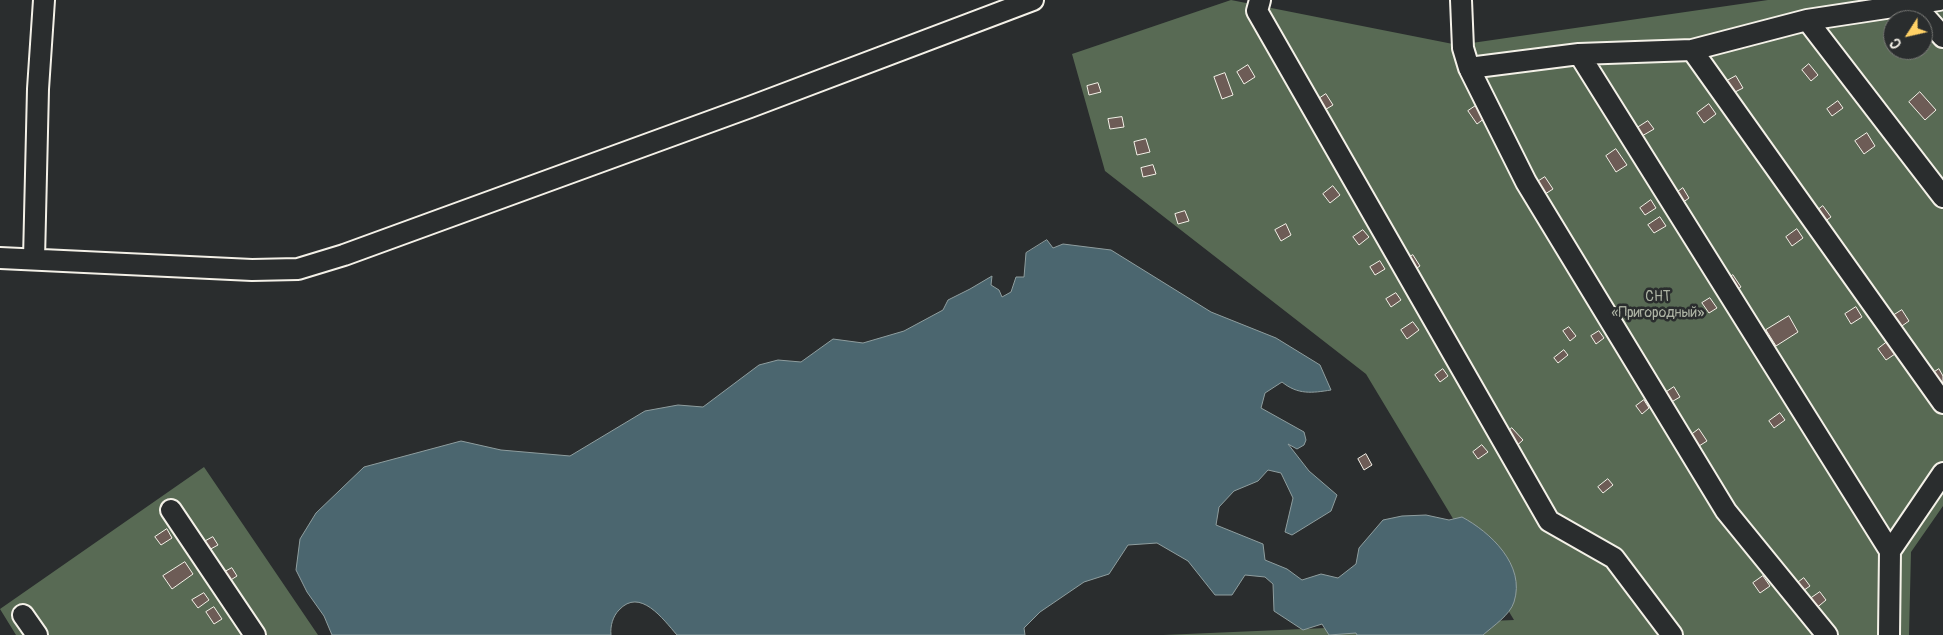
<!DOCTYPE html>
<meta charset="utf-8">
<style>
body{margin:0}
#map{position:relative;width:1943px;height:635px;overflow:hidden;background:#2a2d2e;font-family:Pangolin,sans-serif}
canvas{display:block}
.north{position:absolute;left:1883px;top:10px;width:50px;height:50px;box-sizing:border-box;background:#2a2d2e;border:1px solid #7b7b78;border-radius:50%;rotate:235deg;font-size:14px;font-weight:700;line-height:20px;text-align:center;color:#f4f1e8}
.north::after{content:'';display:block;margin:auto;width:18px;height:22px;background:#ffd166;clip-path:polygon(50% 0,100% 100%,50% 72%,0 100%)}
</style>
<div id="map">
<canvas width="1943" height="635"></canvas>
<div class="north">С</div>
</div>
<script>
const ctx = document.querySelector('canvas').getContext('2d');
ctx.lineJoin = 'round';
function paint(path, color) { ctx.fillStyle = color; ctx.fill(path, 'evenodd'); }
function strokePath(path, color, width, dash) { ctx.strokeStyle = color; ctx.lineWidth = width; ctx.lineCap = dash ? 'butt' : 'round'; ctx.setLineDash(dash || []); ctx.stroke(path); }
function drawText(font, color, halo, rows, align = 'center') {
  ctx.font = font + ' Pangolin,sans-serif'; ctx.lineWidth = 5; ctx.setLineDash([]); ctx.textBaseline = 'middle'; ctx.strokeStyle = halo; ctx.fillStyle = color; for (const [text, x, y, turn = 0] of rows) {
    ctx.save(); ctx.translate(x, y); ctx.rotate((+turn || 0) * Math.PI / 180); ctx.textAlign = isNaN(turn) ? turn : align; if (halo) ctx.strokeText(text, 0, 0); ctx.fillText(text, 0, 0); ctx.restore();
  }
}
paint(new Path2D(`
 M1231,0L1458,45L1768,0H1943V506L1911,552L1909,635H1163L1514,620L1366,374L1105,171L1072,54ZM1893,20H1923V50H1893Z
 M204,467L318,635H16L0,609Z`), '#586a54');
const water = new Path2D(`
 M1047,240L1053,248L1063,244L1111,250L1211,312L1276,338L1320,365L1331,390C1312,393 1298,395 1282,382L1265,393L1261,408L1304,432L1306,440L1304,445L1297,449L1288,444L1309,471L1337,495L1331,511L1292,535L1285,532L1293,498L1281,473L1268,470L1258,481L1234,491L1219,507L1216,525L1263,544L1265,560L1287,569L1302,580L1321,574L1338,578L1356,564L1359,548L1383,520L1402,516L1426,515L1449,520L1462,517C1490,532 1526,565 1514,602C1510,615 1493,626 1483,635H1357L1356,633L1329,635L1322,624L1303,630L1274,611L1273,584L1265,577L1245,575L1232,595H1215L1188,561L1157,543L1128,545L1109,574L1084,582L1040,612L1024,628L1025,635H677C663,619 640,587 619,610C613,616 610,626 611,635H332L324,616L307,592L296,570L300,539L316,513L364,467L461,441L501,450L570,456L645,411L678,405L703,407L759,365L778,360L801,362L833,339L863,343L904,331L943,310L948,300L970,289L992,276L991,285L999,290L1002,297L1011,292L1016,277H1024L1026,253Z`);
paint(water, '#4b666f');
strokePath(water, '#8f9e9f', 1);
const building = new Path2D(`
 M1809,64L1818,75L1811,81L1802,70Z
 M1248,65L1255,77L1244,84L1237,72Z
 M1225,73L1233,95L1222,99L1214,77Z
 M1736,76L1743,88L1731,94L1725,82Z
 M1098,83L1101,92L1089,95L1087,86Z
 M1920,92L1936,110L1925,120L1909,102Z
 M1326,94L1333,105L1323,111L1317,100Z
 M1838,101L1843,108L1832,116L1827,109Z
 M1709,104L1716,114L1704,123L1697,113Z
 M1477,105L1485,118L1477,124L1468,111Z
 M1122,117L1124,127L1110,129L1108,119Z
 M1648,121L1654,129L1642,136L1637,128Z
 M1867,133L1875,146L1864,154L1855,141Z
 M1146,139L1150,152L1137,155L1134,142Z
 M1616,149L1627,165L1616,172L1606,156Z
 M1153,165L1156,174L1143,177L1141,168Z
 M1545,177L1553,189L1542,196L1534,184Z
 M1333,186L1340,195L1330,203L1323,194Z
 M1683,188L1689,198L1678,206L1671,197Z
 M1651,200L1656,208L1645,215L1640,208Z
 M1823,206L1831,217L1821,224L1814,213Z
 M1185,211L1189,221L1178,224L1175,214Z
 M1660,217L1666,226L1654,233L1648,225Z
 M1286,224L1291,235L1281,241L1275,230Z
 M1797,229L1803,238L1792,246L1786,237Z
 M1363,230L1369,237L1359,245L1353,237Z
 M1413,255L1420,266L1411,272L1404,260Z
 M1380,261L1385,269L1375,275L1370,267Z
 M1733,275L1741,287L1731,293L1723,282Z
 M1396,293L1401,300L1391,307L1386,299Z
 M1710,298L1717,308L1709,313L1702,303Z
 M1856,307L1862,317L1851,324L1845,314Z
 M1902,310L1909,321L1899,328L1891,317Z
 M1789,316L1798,332L1776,346L1766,330Z
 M1413,322L1419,330L1407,339L1401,330Z
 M1569,327L1576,336L1570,341L1563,331Z
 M1599,331L1604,338L1596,344L1591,336Z
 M1887,342L1895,354L1886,360L1878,349Z
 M1564,350L1568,355L1558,363L1554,358Z
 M1443,369L1448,376L1440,382L1435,375Z
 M1939,369L1943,376V384L1938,387L1930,375Z
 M1674,387L1680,397L1668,404L1662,395Z
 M1644,400L1649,408L1642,414L1636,406Z
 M1780,413L1785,420L1774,428L1769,421Z
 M1512,428L1523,440L1514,448L1503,436Z
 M1699,429L1707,441L1699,446L1691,435Z
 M1482,445L1488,452L1478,459L1473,452Z
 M1366,454L1372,465L1364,470L1358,459Z
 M1608,479L1613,485L1603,493L1598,487Z
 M167,529L172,538L161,545L155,537Z
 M213,537L218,545L207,551L202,543Z
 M185,562L193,574L172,589L163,576Z
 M232,568L237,576L226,583L221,574Z
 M1763,576L1770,586L1760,593L1753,583Z
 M1804,578L1810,586L1797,595L1792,587Z
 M1820,592L1826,600L1814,610L1807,601Z
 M204,593L209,600L198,608L192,600Z
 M214,607L222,619L214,624L206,612Z`);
paint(building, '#6d5c56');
strokePath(building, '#f4f1e8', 1);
const minor = new Path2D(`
 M1260,0L1257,11L1549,521L1614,558L1672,635
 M1461,0L1463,48L1469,68L1526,182L1726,511L1827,635
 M1914,4L1943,37
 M1807,20L1943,197
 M1692,50L1943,403
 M1579,54L1890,551
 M1469,68L1579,54L1692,50L1807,20L1939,0
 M0,258L252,270L298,269L344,255L750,107L1033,0
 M34,259L38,89L44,0
 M171,510L255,635
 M23,615L37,635
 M1889,635L1890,551L1943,473`);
strokePath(minor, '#f4f1e8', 24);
strokePath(minor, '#2a2d2e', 20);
drawText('14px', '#aeb4a5', '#2a2d2e', [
 ["СНТ",1658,297],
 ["«Пригородный»",1658,313]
]);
</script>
